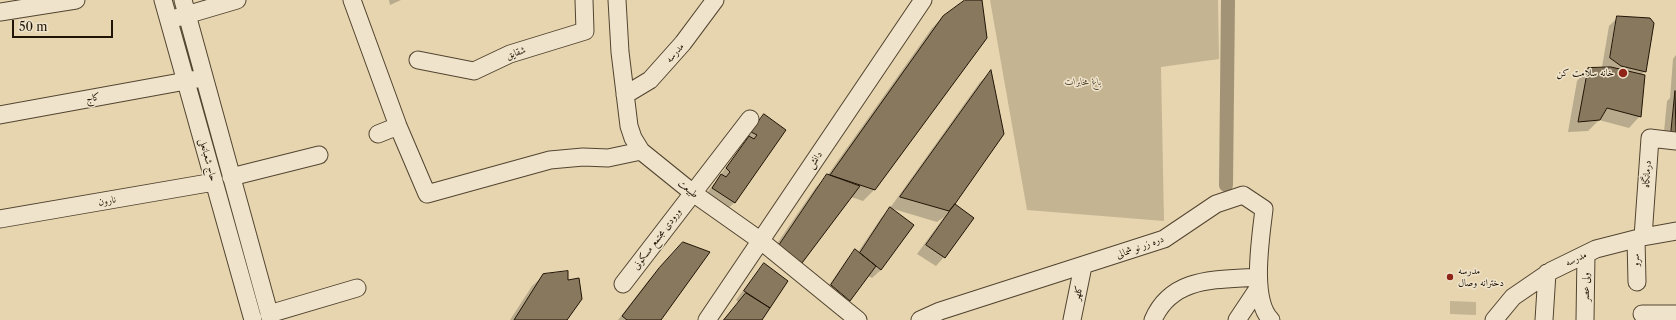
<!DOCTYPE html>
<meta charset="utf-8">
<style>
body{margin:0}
#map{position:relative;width:1676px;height:320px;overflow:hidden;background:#e7d5af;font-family:"Libre Caslon Text",serif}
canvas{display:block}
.scale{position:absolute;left:12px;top:20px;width:101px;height:18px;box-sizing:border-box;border:2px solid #201406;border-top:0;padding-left:5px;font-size:12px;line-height:14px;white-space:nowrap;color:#201406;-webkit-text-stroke:3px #efe4cb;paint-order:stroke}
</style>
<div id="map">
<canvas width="1676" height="320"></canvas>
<div class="scale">50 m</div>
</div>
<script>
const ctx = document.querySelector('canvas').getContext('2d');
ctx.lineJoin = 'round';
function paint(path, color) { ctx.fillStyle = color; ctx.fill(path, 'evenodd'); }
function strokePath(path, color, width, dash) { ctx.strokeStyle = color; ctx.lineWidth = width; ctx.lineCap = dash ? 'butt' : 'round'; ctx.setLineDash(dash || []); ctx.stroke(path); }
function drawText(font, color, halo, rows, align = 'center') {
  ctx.font = font + ' "Libre Caslon Text",Amiri,serif'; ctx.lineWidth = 3; ctx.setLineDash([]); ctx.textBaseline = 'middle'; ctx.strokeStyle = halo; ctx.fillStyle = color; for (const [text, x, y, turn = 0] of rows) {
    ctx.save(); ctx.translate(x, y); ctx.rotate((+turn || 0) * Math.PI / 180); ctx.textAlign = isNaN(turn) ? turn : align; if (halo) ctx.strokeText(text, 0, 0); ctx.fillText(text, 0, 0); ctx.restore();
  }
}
paint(new Path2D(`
 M990,0H1218L1219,59L1161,67L1164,221L1027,210Z
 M1450,301L1476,302V315L1450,314Z`), '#c5b492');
paint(new Path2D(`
 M389,0H401L390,5Z
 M966,0H981L874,190L863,201L851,197L801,263L790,274L767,258L816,187L827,176L932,28L944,16Z
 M1618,17L1645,71L1641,75L1640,116L1629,128L1599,120L1588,131L1568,132L1577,81L1588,69H1604L1602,67L1609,26Z
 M1676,55V140L1663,142L1667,101L1670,98L1673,59Z
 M991,72L951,208L955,205L944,257L936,266L917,254L944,217L937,222L890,208L980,82Z
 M764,115L785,130L734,203L725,211L704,197L745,142L755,124Z
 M890,209L881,270L872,278L868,276L840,309L823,294L847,259L856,250L858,252L881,218Z
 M683,243L660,320H618L648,281Z
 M764,265L787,281L761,320H723L738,302L736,300L755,274Z
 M544,275L566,320H510L532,286Z`), '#0003');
strokePath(new Path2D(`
 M1226,185L1228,0`), '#a39376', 14);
const building = new Path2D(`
 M965,0H982L987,38L875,190L830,175L943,16Z
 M1617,16L1650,18L1654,23L1646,72L1621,66L1610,58Z
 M1611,67L1645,75L1641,117L1607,108L1600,120L1578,122L1588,68Z
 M991,70L1004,134L955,204L949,211L900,197Z
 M1675,91L1676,133L1671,134Z
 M764,114L786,130L735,203L712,188L721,174L726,177L730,172L726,168L749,136L754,139L757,135L751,132Z
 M827,174L860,186L802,263L778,247Z
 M955,204L974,218L945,258L926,245Z
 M890,207L914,225L881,270L860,253Z
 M683,242L710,252L661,320H627L622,316L659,268Z
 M855,249L876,266L850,301L831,285Z
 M764,263L788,281L770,308L744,291Z
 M568,271V280L579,278L582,299L567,320H514L543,274Z
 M746,293L770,308L762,320H724Z`);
paint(building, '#87785e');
strokePath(building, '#201406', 1);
const minor = new Path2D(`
 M163,0L253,320
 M183,0L271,320
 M352,0L398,126L427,194L550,160L583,157L608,158L641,151
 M617,0L620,52L629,126L633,138L641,151L693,193L761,241L858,320
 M0,12L76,0
 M176,18L237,0
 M418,60L474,71L510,54L585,31L584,0
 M625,95L650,80L683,43L715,0
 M0,115L197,79
 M378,134L398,126
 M231,177L319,155
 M0,219L214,182
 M1643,237L1650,138L1676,141
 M1636,239L1637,282
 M623,284L750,119
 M269,314L357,288
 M1642,314H1676
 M707,320L923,0
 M920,320L940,311L1164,239L1216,204L1243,195L1264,209C1261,237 1250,299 1271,320
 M1072,320L1083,266
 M1153,320C1172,276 1217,280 1258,277
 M1237,320L1259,287
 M1494,320L1513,297L1551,271L1596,249L1643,237L1676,231
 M1544,320L1547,273
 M1585,320L1586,254`);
strokePath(minor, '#524430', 19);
strokePath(minor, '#efe4cb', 17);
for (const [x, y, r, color] of [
 [1623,73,5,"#8f2418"],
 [1450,277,4,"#8f2418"]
]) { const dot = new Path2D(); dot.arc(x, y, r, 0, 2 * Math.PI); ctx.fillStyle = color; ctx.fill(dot); strokePath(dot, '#efe4cb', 1.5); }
drawText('10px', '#201406', '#efe4cb', [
 ["شقایق",516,53,-19],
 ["مدرسه",675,53,-49],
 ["کاج",93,98,-10],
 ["حاج شعبانعلی",208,160,75],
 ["دانش",815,160,-56],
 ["درمانگاه",1647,174,-86],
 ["طبیعت",688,189,38],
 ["نارون",107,201,-10],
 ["ورودی مجتمع مسکونی",657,239,-53],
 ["دره زر نو شمالی",1140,247,-20],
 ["مدرسه",1576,259,-25],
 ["سرو",1636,260,-92],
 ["ولی عصر",1586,287,-89],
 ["کلهر",1078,293,-78]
]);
drawText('10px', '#201406', '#efe4cb', [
 ["خانه سلامت کن",1614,73],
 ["مدرسه",1458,271,"left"],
 ["دخترانه وصال",1458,283,"left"]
], 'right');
drawText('italic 10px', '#5a4c37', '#efe4cb', [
 ["باغ مخابرات",1083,82]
]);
</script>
